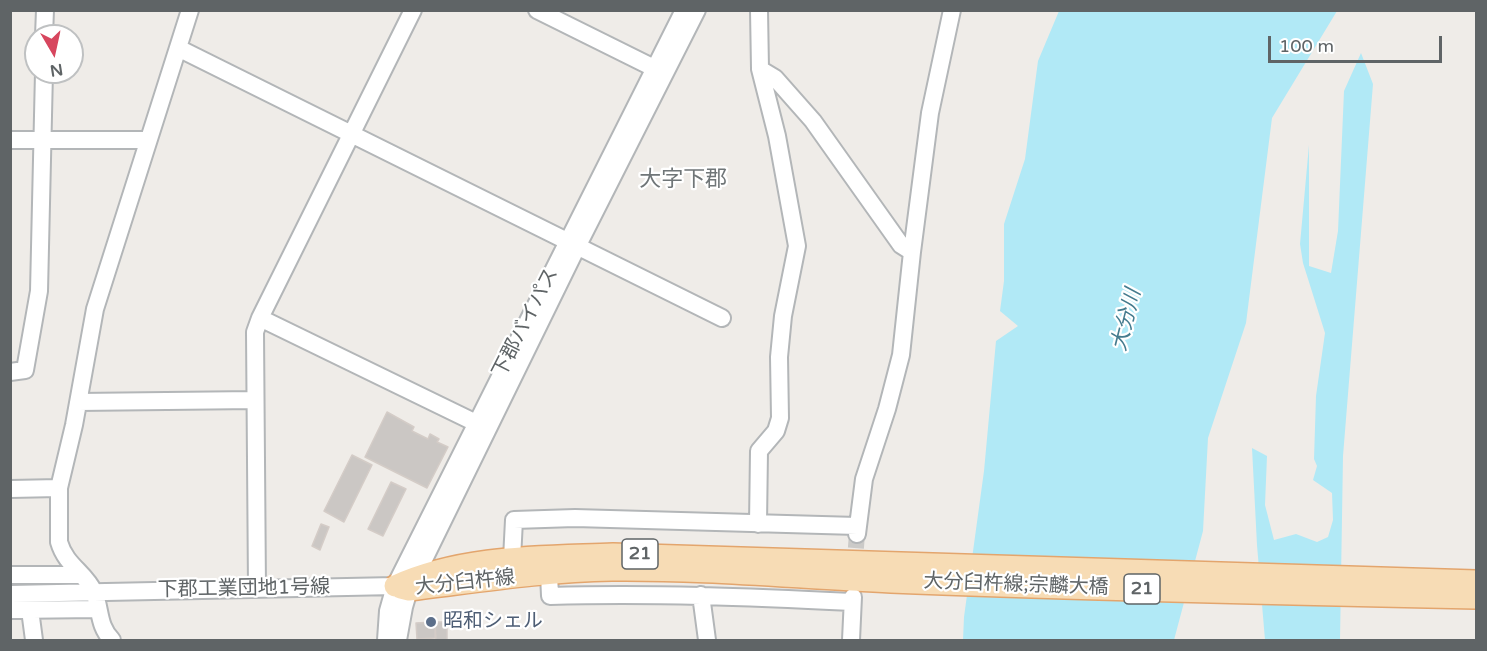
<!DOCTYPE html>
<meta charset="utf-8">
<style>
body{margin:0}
#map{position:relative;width:1487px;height:651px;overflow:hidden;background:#efece8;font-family:"Varela Round",sans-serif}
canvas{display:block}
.frame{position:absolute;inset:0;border:12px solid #5f6466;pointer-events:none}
.north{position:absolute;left:24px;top:24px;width:60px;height:60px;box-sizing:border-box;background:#fff;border:2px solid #bfc1c2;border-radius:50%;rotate:171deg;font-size:16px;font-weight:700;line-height:24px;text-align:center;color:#5f6466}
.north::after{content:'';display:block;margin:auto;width:21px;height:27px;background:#d7465e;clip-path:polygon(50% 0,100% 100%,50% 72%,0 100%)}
.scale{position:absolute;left:1268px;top:36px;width:174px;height:27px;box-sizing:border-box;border:3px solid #5f6466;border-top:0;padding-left:8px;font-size:18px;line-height:21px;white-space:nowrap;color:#5f6466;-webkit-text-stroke:4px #fff;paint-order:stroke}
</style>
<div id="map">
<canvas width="1487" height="651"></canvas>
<div class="frame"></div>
<div class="north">N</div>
<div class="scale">100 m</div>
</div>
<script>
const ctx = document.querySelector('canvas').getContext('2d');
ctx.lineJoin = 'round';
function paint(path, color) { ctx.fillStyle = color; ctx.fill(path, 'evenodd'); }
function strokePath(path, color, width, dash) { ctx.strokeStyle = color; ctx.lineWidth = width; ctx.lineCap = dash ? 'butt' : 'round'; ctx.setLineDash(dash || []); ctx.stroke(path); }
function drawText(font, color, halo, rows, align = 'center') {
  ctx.font = font + ' "Varela Round","Noto Sans JP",sans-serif'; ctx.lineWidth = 4.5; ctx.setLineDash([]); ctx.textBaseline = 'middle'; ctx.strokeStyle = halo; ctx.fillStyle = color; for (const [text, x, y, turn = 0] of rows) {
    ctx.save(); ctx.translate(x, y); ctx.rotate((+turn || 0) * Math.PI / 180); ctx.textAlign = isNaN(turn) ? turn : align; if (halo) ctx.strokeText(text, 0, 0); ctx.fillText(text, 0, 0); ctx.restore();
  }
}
paint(new Path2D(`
 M1059,11H1337L1272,118L1246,323L1208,438L1203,531L1174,640H963L964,617L984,471L996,341L1018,326L1000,311L1004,281V224L1025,159L1038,61Z
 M1361,53L1373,84L1343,456L1340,640H1265L1257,545L1252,448L1267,456L1265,505L1274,540L1296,534L1317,542L1328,537L1333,520L1332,493L1313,480L1317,466L1314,459L1316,396L1325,333L1303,263L1300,244L1309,145V266L1331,273L1338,231L1344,91Z`), '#b1e9f6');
const building = new Path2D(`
 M387,412L414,427L412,431L428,439L430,434L439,439L437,442L448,447L427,488L365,457Z
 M352,455L372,465L344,522L324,511Z
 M391,482L406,489L383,536L368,529Z
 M321,524L329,527L320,550L312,546Z
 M435,622H447V640H436Z
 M435,622V638L417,639L416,623Z`);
paint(building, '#cbc7c4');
strokePath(building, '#d4ccc7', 1.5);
strokePath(new Path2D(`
 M854,572L857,534`), '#cbcac8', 16, [16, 8]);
const minor = new Path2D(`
 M537,10L664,73
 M44,36L45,10
 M178,48L722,318
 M760,69L775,78L813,121L901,245L912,252
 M10,140H148
 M260,318L476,423
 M10,372L25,370L39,291L44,72
 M78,402L255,400
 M10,489L59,488
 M758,524L759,451L776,431L780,418L779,357L783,316L797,246L777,136L760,69L759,10
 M857,534L864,479L887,409L901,355L912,252L930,113L952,10
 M512,559L514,520L575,518L857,526
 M549,574L550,596C651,593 751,597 852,602
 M10,575H81
 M257,589L255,332L260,318L413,10
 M10,594L395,586
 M701,595L707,640
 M10,610L98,609
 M30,610L34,640
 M112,640C98,626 101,610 94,592C85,572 66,566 59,542V488L74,425L95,309L190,10
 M386,640L388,611L395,586L684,10
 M398,640L404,607L409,590L577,247L697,10
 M851,640L853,597`);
const major = new Path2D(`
 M395,586C463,555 540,557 613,554L1476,581
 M401,588L409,590C476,582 544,571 612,570C705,569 798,578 891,582C1086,590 1281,594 1476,598`);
strokePath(minor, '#b3b6b8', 20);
strokePath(major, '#e3a56d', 24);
strokePath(minor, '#fff', 16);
strokePath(major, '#f7dcb5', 21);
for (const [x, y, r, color] of [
 [431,622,6,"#5c6f8a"]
]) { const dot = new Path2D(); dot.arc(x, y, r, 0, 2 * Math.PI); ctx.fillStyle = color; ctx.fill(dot); strokePath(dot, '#fff', 2); }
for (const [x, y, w] of [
 [640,554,36],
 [1142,589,36]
]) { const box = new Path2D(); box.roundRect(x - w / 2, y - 15, w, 30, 4.5); ctx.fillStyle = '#fff'; ctx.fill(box); strokePath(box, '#5f6466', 1.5); }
drawText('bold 18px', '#5f6466', null, [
 ["21",640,554],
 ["21",1142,589]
]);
drawText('20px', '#5f6466', '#fff', [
 ["下郡バイパス",526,323,-63],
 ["大分臼杵線",465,583,-6],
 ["大分臼杵線;宗麟大橋",1016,585,2],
 ["下郡工業団地1号線",244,589,-1]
]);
drawText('20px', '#4e5e75', '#fff', [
 ["昭和シェル",443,622]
], 'left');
drawText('italic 21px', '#447b8e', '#fff', [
 ["大分川",1127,320,-76]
]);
drawText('22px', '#707678', '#fff', [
 ["大字下郡",683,180]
]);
</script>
